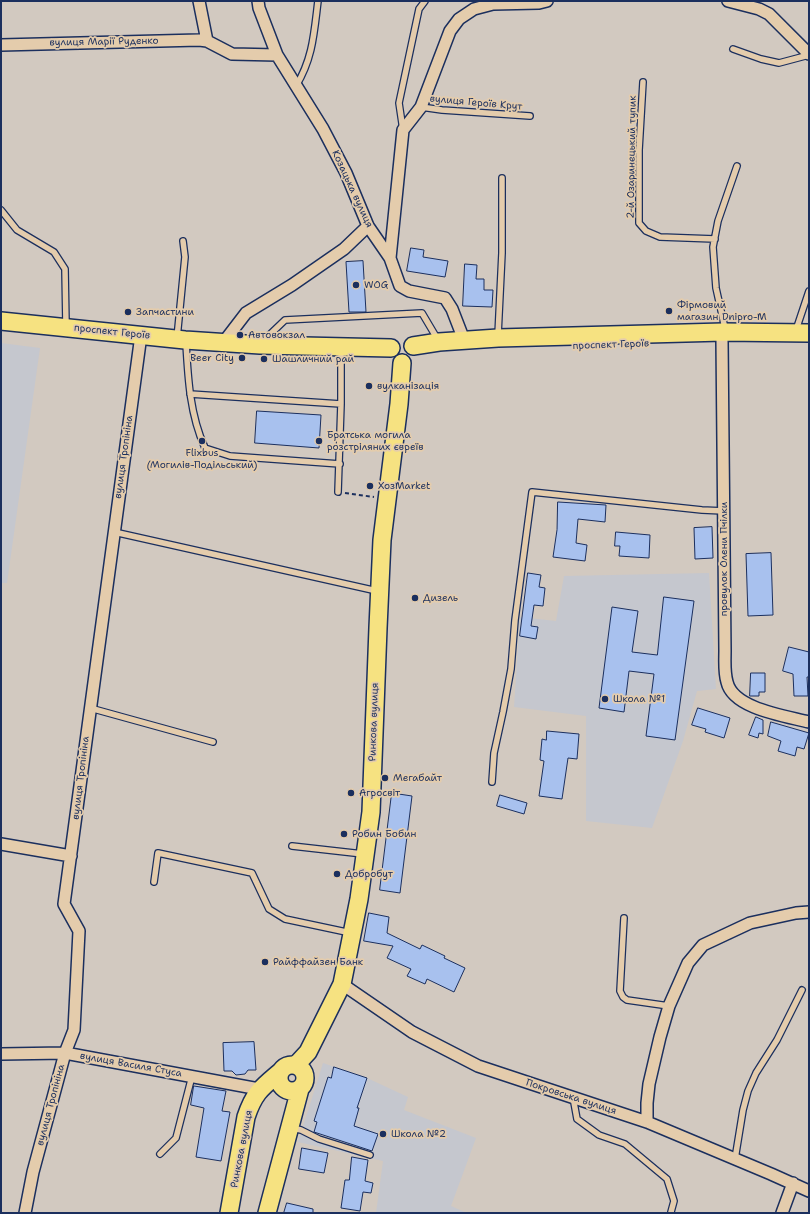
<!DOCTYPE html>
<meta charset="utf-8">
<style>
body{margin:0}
#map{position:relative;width:810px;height:1214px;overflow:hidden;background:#d2c9c0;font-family:"Shantell Sans",sans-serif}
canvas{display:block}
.frame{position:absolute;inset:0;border:2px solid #1b2f5e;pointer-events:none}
</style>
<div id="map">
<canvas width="810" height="1214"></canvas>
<div class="frame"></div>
</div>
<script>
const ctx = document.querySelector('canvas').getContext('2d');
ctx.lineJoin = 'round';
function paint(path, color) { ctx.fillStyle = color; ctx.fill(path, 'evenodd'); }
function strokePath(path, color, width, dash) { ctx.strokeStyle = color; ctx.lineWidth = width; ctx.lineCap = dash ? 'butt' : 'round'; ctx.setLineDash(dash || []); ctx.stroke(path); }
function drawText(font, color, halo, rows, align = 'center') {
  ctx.font = font + ' "Shantell Sans",sans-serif'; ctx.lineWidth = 3.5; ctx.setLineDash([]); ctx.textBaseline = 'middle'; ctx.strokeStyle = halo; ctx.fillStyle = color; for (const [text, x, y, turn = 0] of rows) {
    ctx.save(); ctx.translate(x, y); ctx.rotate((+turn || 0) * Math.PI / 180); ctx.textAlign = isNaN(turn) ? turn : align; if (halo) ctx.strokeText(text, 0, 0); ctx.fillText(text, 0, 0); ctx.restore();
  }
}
paint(new Path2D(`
 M1,343L40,348L7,583H1Z
 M709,573L716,689L697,691L683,741L652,828L586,821V716L514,707L520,617L556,621L564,576Z
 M323,1063L367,1078L408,1097L404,1110L476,1138L451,1206L467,1213H376L383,1161L298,1142Z`), '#c5c7ce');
const building = new Path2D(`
 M411,248L424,250L423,257L448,261L445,277L407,271Z
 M363,261L366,312H349L346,262Z
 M465,264L477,265L476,279H484V290H493L492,307L463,306Z
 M257,411L321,415L319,448L255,443Z
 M558,502L606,505L605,522L578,519L576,543L587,545L585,561L553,557L557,530Z
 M712,527L713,558L695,559L694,528Z
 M616,532L650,535L649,558L619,556L620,546H615Z
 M771,553L773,615L748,616L746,554Z
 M528,573L541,575L539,587L545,588L543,606L534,605L531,626L538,627L536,639L520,636Z
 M664,597L694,601L675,740L646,736L654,674L629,671L624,712L599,708L612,607L638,611L632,652L657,655Z
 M789,647L809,652V677H807L808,696H794L793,674L783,671Z
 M751,673H765V692H759V696H750Z
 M698,708L730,718L724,738L705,732L706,729L692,725Z
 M756,717L763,720V734L759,733L758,738L749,735Z
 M771,722L809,733L804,749L797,747L795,756L778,751L781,741L768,736Z
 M547,731L579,734L577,759L568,758L562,799L539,796L544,761L540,760L542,739L546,740Z
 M392,793L412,796L400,893L380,890Z
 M500,795L527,803L524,814L497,806Z
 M369,913L389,917L387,933L420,949L422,945L445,956L444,958L465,968L454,992L427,979L425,984L407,976L411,969L387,958L393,946L364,941Z
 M254,1042L256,1070H248L245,1074L236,1075L232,1071H224L223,1043Z
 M334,1067L367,1078L357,1108H359L354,1126L378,1134L372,1151L314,1132L317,1122L314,1121L328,1077L331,1078Z
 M194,1086L226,1091L222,1111L230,1112L221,1161L196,1157L204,1108L191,1105Z
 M302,1148L328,1153L324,1173L299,1169Z
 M352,1157L368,1160L365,1181L373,1183L371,1193L363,1192L360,1211L341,1208L345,1180H349Z
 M287,1203L313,1209V1213H284Z`);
paint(building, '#a8c1ee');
strokePath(building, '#1b2f5e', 1);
const lane = new Path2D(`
 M733,49L761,59L779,63L809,55
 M643,82L639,150V223L646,231L660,237L715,239
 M296,86C313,58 314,33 318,1
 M421,107L442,110L530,116
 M403,130L399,103L419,9L425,1
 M1,210L17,230L54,252L65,269L66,325
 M796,330L809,291
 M723,331L724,324L716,288L713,247L718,221L737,166
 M498,335L502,253V178
 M177,338L185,257L183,241
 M262,342L285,320L422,313L438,340
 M186,343C188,379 190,415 205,448L230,456L340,464
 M190,394L341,404
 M338,492L341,404V349
 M114,532L377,591
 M90,708L213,742
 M492,782L494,753L503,712L511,669L515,620L532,492L702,510L724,511
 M292,846L363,854
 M154,882L158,853L252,873L269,909L285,919L351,933
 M624,918L620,991L623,997L627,1000L669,1006
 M573,1097L577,1119L599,1135L625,1144L667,1179L674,1201L671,1212
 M292,1128L301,1130L319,1139L370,1155
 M160,1154L176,1138L192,1076
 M735,1159L743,1110L748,1091L756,1073L777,1040L802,990`);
const street = new Path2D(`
 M199,1L207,41L232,54L277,55
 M258,1L259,8L277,55L323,129L346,173L368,226L390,258L400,286L409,291L445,298L452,309L464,340
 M728,1L759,9L769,14L809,54
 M1,45L199,40L207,41
 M390,258L403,130L421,107L450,31L459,19L474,9L493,4L539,3L547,1
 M722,340L725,651C725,661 724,672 727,682C733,709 786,716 809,722
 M223,343L246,313L292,285L344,249L368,226
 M1,844L71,856
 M342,984L412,1032L478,1066L647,1122L771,1174L809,1191
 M1,1054L65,1053L259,1089
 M647,1122V1103L649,1084L660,1037L669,1006L688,963L703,945L750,923L796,913L809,912
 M25,1213L33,1172L65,1053L74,1030L79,931L64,904L141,335
 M782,1213L793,1183`);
const primary = new Path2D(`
 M1,321L185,340L260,345L391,348
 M413,346L439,342L498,338L723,332L809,333
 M279 1078a13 13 0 1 1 26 0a13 13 0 1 1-26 0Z
 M296,1065L308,1052L342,984L359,899L371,812L378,628L382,540L399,404L402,363
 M229,1213L246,1117C254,1093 261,1088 280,1072
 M267,1213L300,1089`);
strokePath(lane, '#1b2f5e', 8);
strokePath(street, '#1b2f5e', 14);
strokePath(primary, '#1b2f5e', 20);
strokePath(new Path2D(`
 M345,493L374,497`), '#1b2f5e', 2, [4, 3]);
strokePath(lane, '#e4ccac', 5.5);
strokePath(street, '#e4ccac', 11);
strokePath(primary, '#f6e281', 17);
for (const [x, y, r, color] of [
 [356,285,4,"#1b2f5e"],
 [669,311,4,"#1b2f5e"],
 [128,312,4,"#1b2f5e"],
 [240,335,4,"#1b2f5e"],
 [242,358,4,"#1b2f5e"],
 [264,359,4,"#1b2f5e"],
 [369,386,4,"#1b2f5e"],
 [202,441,4,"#1b2f5e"],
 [319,441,4,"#1b2f5e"],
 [370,486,4,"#1b2f5e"],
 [415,598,4,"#1b2f5e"],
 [605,699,4,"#1b2f5e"],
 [385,778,4,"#1b2f5e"],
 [351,793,4,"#1b2f5e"],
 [344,834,4,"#1b2f5e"],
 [337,874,4,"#1b2f5e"],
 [265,962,4,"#1b2f5e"],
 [383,1134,4,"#1b2f5e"]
]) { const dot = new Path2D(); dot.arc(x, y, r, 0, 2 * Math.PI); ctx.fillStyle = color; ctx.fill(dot); strokePath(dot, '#e4ccac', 1.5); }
drawText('10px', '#1b2f5e', '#e4ccac', [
 ["вулиця Марії Руденко",104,42,-1],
 ["вулиця Героїв Крут",476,103,5],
 ["2-й Озаринецький тупик",632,157,-89],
 ["Козацька вулиця",352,189,65],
 ["проспект Героїв",112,332,6],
 ["проспект Героїв",611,345,-2],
 ["вулиця Тропініна",124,457,-82],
 ["провулок Олени Пчілки",724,559,-90],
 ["Ринкова вулиця",374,722,-88],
 ["вулиця Тропініна",81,778,-83],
 ["вулиця Василя Стуса",131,1065,10],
 ["Покровська вулиця",571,1097,18],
 ["вулиця Тропініна",51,1105,-75],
 ["Ринкова вулиця",242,1149,-79]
]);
drawText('10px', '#1b2f5e', '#e4ccac', [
 ["WOG",364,285],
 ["Фірмовий",677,305],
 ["магазин Dnipro-M",677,317],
 ["Запчастини",136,312],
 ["Автовокзал",248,335],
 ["Beer City",234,358,"right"],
 ["Шашличний рай",272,359],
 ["вулканізація",377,386],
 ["Братська могила",327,435],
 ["розстріляних євреїв",327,447],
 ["Flixbus",202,453,"center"],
 ["(Могилів-Подільський)",202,465,"center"],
 ["ХозMarket",378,486],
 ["Дизель",423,598],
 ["Школа №1",613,699],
 ["Мегабайт",393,778],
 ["Агросвіт",359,793],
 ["Робин Бобин",352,834],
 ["Добробут",345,874],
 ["Райффайзен Банк",273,962],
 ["Школа №2",391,1134]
], 'left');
</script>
